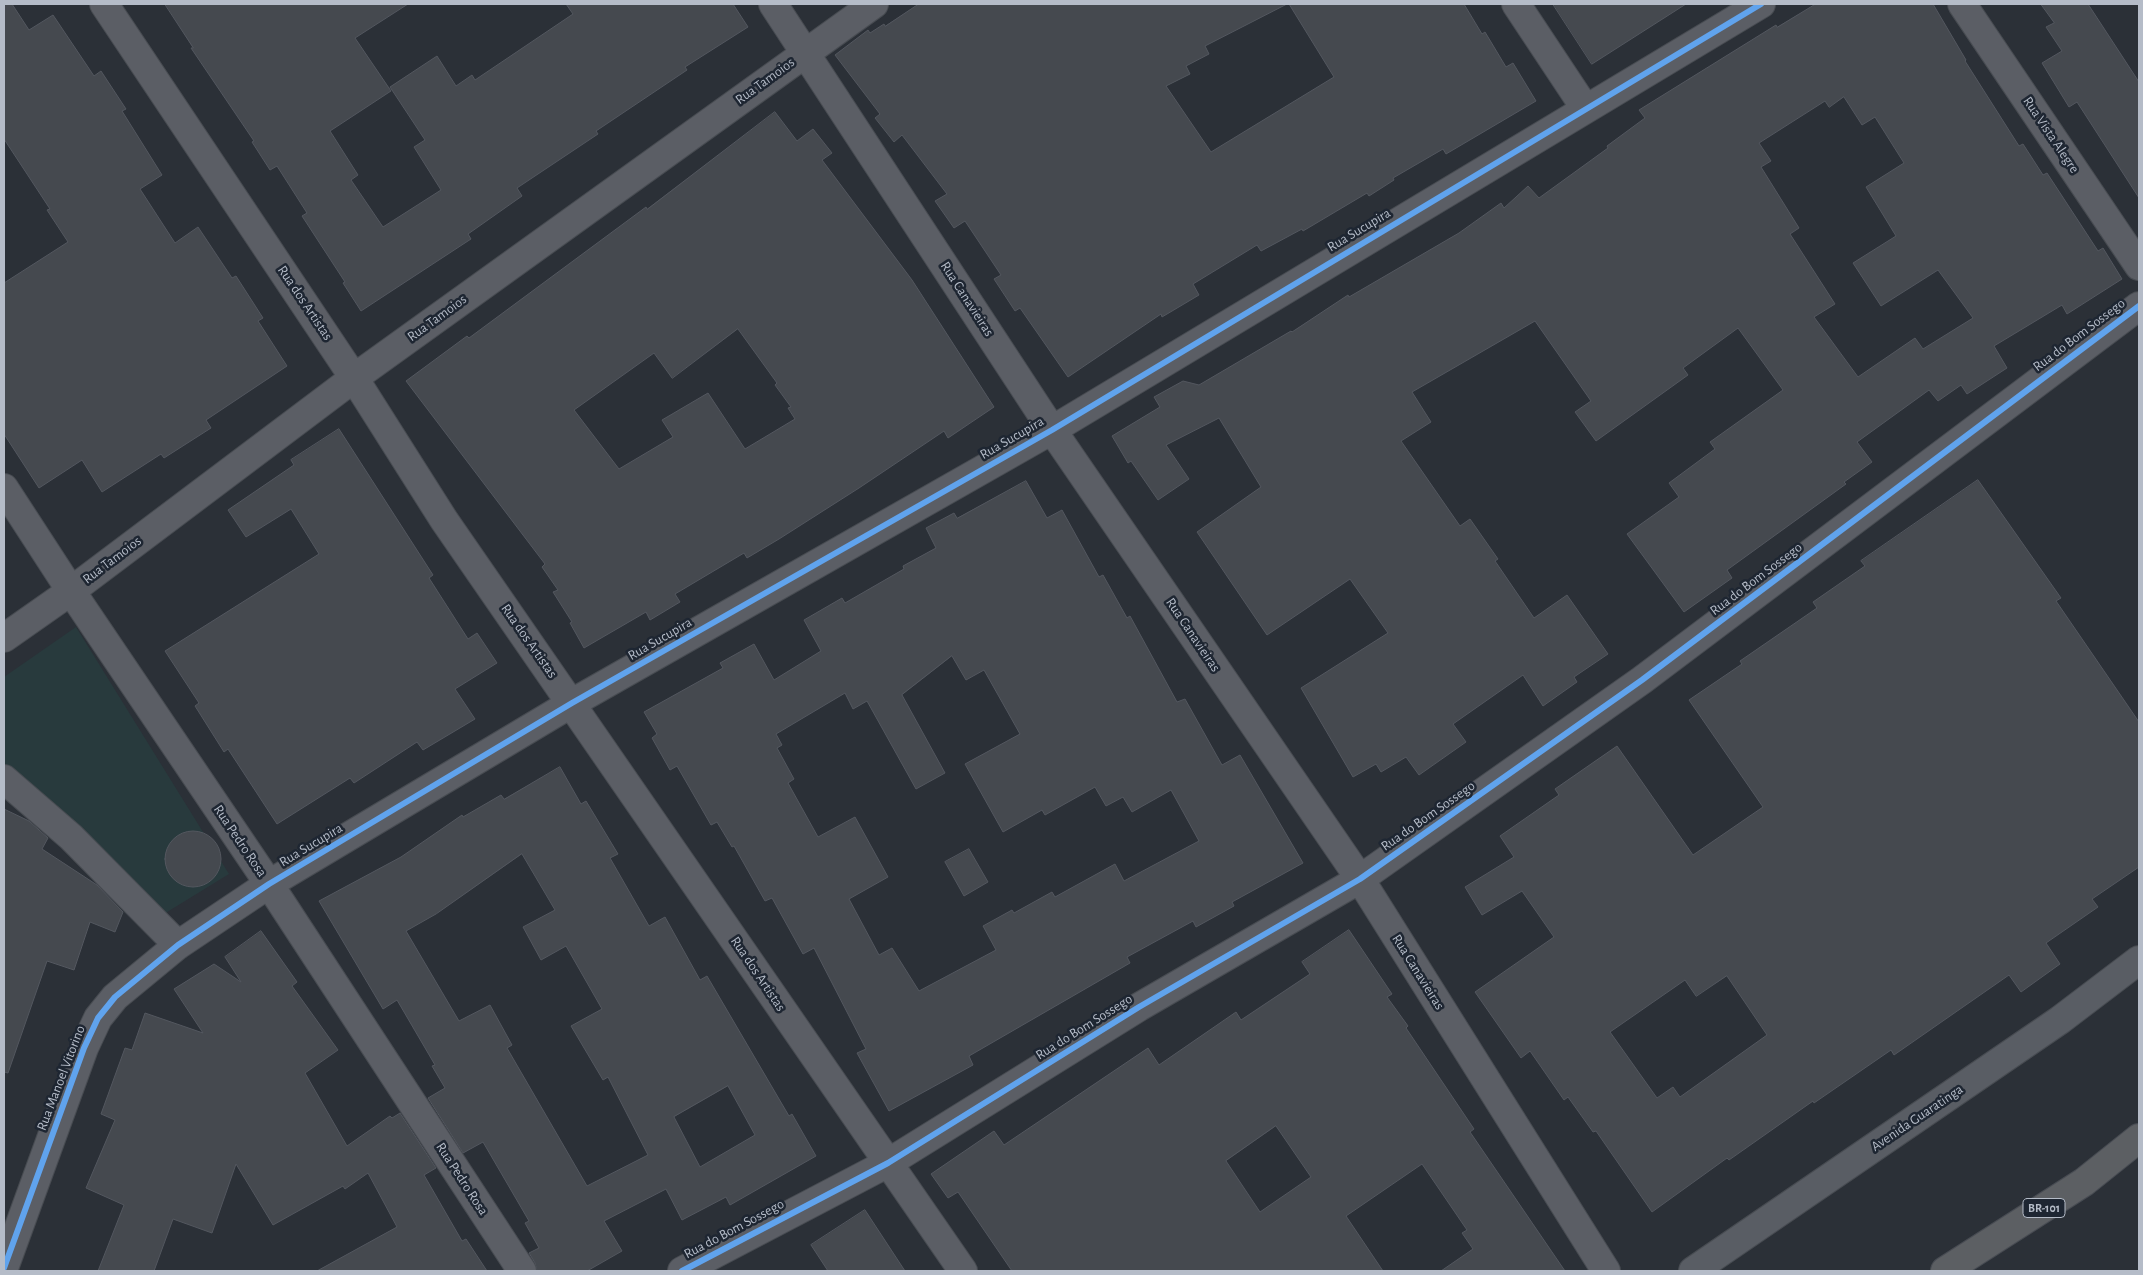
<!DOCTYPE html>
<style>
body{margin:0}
#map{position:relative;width:2143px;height:1275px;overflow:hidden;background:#2b3037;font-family:"Alegreya Sans",sans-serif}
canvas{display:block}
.frame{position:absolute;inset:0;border:5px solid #b5bcc8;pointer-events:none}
</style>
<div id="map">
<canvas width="2143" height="1275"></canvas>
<div class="frame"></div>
</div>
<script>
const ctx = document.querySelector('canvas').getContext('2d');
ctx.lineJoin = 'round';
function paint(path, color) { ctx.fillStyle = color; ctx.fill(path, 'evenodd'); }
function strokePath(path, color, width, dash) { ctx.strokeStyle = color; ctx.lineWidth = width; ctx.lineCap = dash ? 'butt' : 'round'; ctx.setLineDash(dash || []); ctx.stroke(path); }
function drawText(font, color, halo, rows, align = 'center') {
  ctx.font = font + ' "Alegreya Sans",sans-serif'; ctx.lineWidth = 5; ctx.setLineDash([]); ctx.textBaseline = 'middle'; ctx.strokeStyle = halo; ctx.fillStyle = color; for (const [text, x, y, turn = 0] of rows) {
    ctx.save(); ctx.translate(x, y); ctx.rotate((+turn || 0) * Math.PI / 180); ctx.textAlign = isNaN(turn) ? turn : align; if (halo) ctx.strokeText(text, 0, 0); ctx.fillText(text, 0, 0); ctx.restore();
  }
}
paint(new Path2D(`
 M76,627L229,874L159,917L4,767V677Z`), '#283a3d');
const building = new Path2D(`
 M4,4H12L29,30L53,15L94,76L101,71L126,109L122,111L162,175L140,189L175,243L198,227L232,278L236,276L263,318L258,321L287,366L206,420L211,428L164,458L161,454L102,492L82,460L39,488L4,434V283L68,242L47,210L50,209L4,139Z
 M165,4H408L355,38L391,91L330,131L358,175L351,180L383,227L441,190L414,147L425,140L390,87L437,56L456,86L472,75L475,80L573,14L566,4H733L748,27L685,67L687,70L596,131L598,134L517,188L522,196L468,234L471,239L361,311L343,283L345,282L302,216L307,213L277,166L270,170L252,142L254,141L191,48H193Z
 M919,4H1287L1205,46L1209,54L1186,66L1190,74L1166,86L1211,152L1334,77L1289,4H1464L1482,34L1485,32L1506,67L1513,63L1536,101L1446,154L1443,149L1393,178L1394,180L1369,196L1367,193L1303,231L1302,229L1261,251L1257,245L1193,284L1199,295L1162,317L1161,314L1068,377L1020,308L1015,311L994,279L1001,275L965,221L954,228L935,201L947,194L902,135L894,142L875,118L880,114L835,55L868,30L870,33L884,24L885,26Z
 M1553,4H1686L1592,64Z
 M1816,4H1933L1966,60L1965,61L2019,146L2023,144L2043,175L2047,173L2098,251L2103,248L2122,279L2067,314L2062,305L1994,346L2007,368L1967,394L1961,385L1938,401L1929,390L1857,442L1872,462L1844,482L1846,484L1727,570L1732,578L1684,612L1627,534L1679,497L1669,483L1715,449L1710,442L1783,390L1738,328L1683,368L1688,375L1596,441L1575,412L1591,401L1535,321L1412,392L1431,422L1401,441L1460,526L1470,519L1498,559L1495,561L1534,618L1567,595L1608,654L1574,677L1577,682L1543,706L1523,675L1453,724L1466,742L1419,775L1406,757L1381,772L1376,764L1353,777L1301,688L1388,633L1350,579L1267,635L1197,532L1261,487L1219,418L1166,445L1189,479L1158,500L1131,461L1128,463L1112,436L1160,407L1154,397L1183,381L1199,385L1291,331L1292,332L1348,295L1349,297L1459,233L1501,203L1504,208L1528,186L1539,198L1608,148L1607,146L1645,118L1639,110L1776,25L1777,27ZM1844,97L1862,125L1875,117L1904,163L1866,187L1896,236L1853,263L1881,306L1938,270L1973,318L1923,349L1915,338L1858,377L1814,317L1835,304L1790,234L1799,228L1761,167L1771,161L1759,143L1825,101L1829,107Z
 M2041,4H2088L2139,82V198L2077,102L2069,107L2042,63L2062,51L2046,27L2054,23Z
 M775,112L797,141L813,129L832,153L822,160L912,280L994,407L948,438L944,431L859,488L779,539L747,558L744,553L675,594L680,602L650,620L646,612L584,648L570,623L572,622L553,592L558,590L542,567L545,564L406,381L467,336L469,338L646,207L647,209ZM738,329L777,383L775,385L791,407L788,408L795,419L745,449L708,393L662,420L673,437L619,469L574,410L654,353L672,378Z
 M339,429L433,575L429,578L468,639L477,633L497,663L455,689L475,719L423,750L417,742L354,783L350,778L277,824L228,749L224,752L195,706L199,703L165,651L319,554L291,509L246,537L228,510L294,465L291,460Z
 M1978,480L2061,598L2056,601L2139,722V867L2092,899L2098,907L2046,943L2060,964L2021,992L2009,975L1894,1055L1891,1050L1814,1103L1813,1101L1729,1160L1727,1158L1652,1212L1596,1131L1593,1132L1568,1097L1564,1100L1530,1051L1521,1058L1475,992L1554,937L1522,891L1482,915L1465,887L1514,857L1500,836L1559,795L1555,789L1617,746L1693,855L1763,807L1689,700L1742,664L1740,661L1817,608L1813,602L1865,566L1861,561ZM1727,976L1767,1035L1680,1097L1673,1087L1657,1098L1610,1032L1685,980L1696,996Z
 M1026,481L1047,518L1062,510L1099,577L1103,575L1127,618L1130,616L1177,702L1185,699L1222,765L1240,755L1303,863L1232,902L1234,906L1196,927L1193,921L1127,957L1130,963L969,1056L973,1065L889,1111L857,1053L866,1049L814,948L803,954L772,898L765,901L734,846L732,847L717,822L711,825L677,766L670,770L652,738L657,734L644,712L723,668L720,663L754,644L774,680L821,651L804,620L842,598L845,603L904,569L903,566L936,548L926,528L954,513L957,518ZM952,656L966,680L984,670L1020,734L965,764L1003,832L1042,810L1045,815L1095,787L1106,806L1123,797L1132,812L1171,790L1199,841L1124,881L1115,864L1055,897L1052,892L1014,913L1012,910L983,926L996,950L919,991L892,948L879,955L849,899L888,877L855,817L818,837L788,783L794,779L777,748L782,745L776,734L845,693L853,709L867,701L916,789L945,773L902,695Z
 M560,767L581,804L586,801L618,854L610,858L649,926L665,917L700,980L707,976L789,1116L792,1114L816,1156L730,1205L726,1197L682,1220L666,1189L604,1221L622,1251L587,1271H537L535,1263L529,1253L539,1248L525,1223L529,1221L483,1142L463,1153L428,1098L445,1088L432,1066L435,1065L397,1000L383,1009L319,901L401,857L462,815L463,817L501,795L504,799ZM522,854L555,910L523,927L541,960L566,946L602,1009L571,1026L603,1080L608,1077L648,1155L587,1186L507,1048L512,1045L490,1005L459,1021L406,931L436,914ZM728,1086L755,1135L700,1167L674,1117Z
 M4,809L29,821L48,838L42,849L97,885L123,912L115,932L90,922L74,970L47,961L8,1073L4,1072Z
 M165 859a28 28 0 1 1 56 0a28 28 0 1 1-56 0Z
 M969,849L988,882L964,896L945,862Z
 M1349,930L1392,994L1387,997L1408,1026L1406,1028L1474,1129L1470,1132L1565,1271H1441L1473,1249L1462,1233L1467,1230L1422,1164L1346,1216L1383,1271H1012L958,1192L948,1198L931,1174L994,1131L1004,1145L1148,1048L1159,1065L1236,1012L1241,1020L1310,974L1302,962ZM1276,1126L1311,1177L1260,1212L1226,1161Z
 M261,931L297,982L292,986L338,1050L305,1073L347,1146L390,1116L392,1118L400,1113L436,1168L424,1175L462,1241L466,1239L487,1271H317L397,1227L368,1173L345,1189L343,1186L273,1225L236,1164L212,1233L173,1219L154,1271H98L124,1205L86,1188L115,1120L101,1114L125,1048L132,1050L145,1013L203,1033L174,989L214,964L241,982L225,957Z
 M865,1210L905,1271H828L811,1245Z`);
paint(building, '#45494f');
strokePath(building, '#53575f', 1);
const minor = new Path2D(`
 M104,4L354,378L444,520L963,1271
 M773,4L1052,430L1360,879L1606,1271
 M1516,4L1585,108
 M1962,4L2139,266
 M4,488L71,591L269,884L522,1271
 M4,638L71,591L354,378L874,4
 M4,779L71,837L178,945
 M4,1268L84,1048L98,1018L115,997L178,945L269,884L572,703L1052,430L1761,4
 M682,1271L888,1163L1139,1007L1360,879L1642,680L2139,306`);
const secondary = new Path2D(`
 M1693,1271L2060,1020L2139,960`);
const trunk = new Path2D(`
 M1945,1271L2084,1182L2139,1138`);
strokePath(minor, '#484c52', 30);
strokePath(secondary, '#484c52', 30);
strokePath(trunk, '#484c53', 30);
strokePath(minor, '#5b5e65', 28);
strokePath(secondary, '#595d64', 28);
strokePath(trunk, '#5c5f63', 28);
strokePath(new Path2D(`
 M4,1268L84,1048L98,1018L115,997L178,945L269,884L572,703L1052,430L1761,4
 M682,1271L888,1163L1139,1007L1360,879L1642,680L2139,306`), '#60a3ed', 6);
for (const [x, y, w] of [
 [2044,1208,42]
]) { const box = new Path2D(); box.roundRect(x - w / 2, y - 9.5, w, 19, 4); ctx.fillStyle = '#1e2632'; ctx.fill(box); strokePath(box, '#b5bcc8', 1); }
drawText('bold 12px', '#b5bcc8', null, [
 ["BR-101",2044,1208]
]);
drawText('14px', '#b5bcc8', '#1e2632', [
 ["Rua Tamoios",765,81,-36],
 ["Rua Vista Alegre",2051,135,56],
 ["Rua Sucupira",1359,230,-31],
 ["Rua Canavieiras",967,299,57],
 ["Rua dos Artistas",305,303,56],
 ["Rua Tamoios",437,318,-36],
 ["Rua do Bom Sossego",2079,335,-37],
 ["Rua Sucupira",1012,438,-30],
 ["Rua Tamoios",112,560,-37],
 ["Rua do Bom Sossego",1756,579,-37],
 ["Rua Canavieiras",1193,635,56],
 ["Rua Sucupira",660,639,-30],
 ["Rua dos Artistas",529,641,55],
 ["Rua do Bom Sossego",1428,816,-35],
 ["Rua Pedro Rosa",240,841,56],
 ["Rua Sucupira",311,845,-31],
 ["Rua Canavieiras",1418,972,58],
 ["Rua dos Artistas",758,974,56],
 ["Rua do Bom Sossego",1084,1027,-32],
 ["Rua Manoel Vitorino",61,1078,-69],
 ["Avenida Guaratinga",1917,1118,-34],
 ["Rua Pedro Rosa",462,1179,57],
 ["Rua do Bom Sossego",734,1229,-28]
]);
</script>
